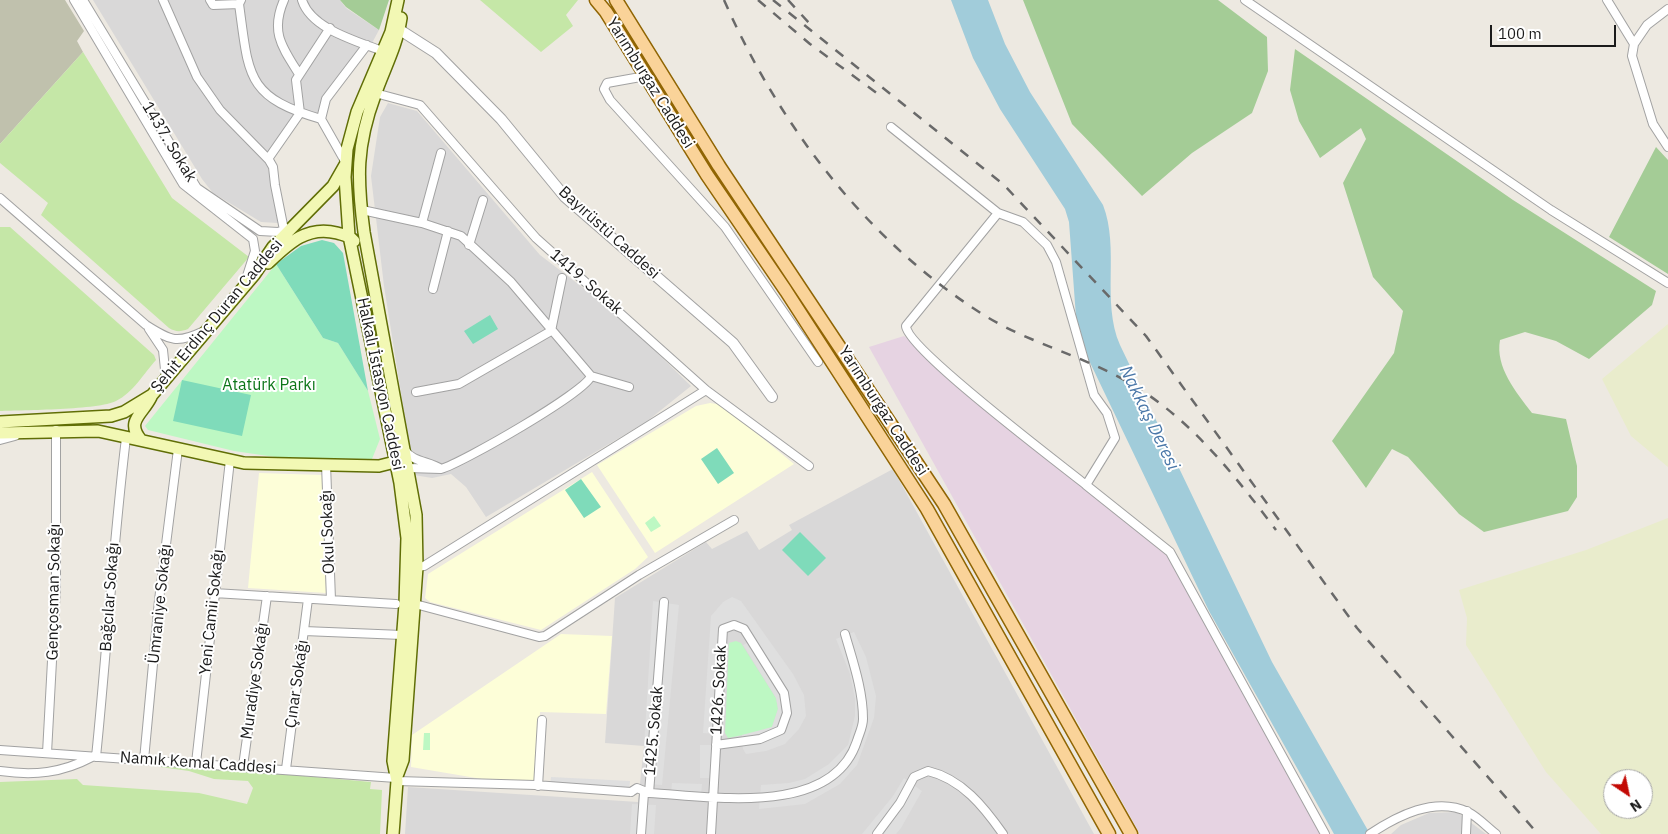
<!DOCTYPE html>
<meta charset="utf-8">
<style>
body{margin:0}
#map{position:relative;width:1668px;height:834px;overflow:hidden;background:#ede9e1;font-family:"IBM Plex Sans",sans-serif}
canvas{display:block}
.north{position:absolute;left:1603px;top:769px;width:50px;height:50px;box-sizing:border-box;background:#fff;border:1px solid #a4a4a4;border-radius:50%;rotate:146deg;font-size:14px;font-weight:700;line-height:20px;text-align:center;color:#1b1b1b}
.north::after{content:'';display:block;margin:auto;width:18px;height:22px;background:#c30904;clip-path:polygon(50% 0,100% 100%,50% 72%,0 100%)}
.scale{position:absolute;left:1490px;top:25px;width:126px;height:22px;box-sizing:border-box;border:2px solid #1b1b1b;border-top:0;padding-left:6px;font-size:15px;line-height:18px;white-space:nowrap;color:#1b1b1b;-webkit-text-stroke:4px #fff;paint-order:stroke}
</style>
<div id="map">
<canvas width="1668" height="834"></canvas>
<div class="north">N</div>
<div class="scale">100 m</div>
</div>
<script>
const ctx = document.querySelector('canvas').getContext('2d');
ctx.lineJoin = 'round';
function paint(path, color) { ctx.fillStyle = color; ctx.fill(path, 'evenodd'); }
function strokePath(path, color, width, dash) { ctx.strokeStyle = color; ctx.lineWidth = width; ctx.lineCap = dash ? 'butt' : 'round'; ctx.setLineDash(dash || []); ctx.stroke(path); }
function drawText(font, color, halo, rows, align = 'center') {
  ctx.font = font + ' "IBM Plex Sans",sans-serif'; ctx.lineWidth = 4; ctx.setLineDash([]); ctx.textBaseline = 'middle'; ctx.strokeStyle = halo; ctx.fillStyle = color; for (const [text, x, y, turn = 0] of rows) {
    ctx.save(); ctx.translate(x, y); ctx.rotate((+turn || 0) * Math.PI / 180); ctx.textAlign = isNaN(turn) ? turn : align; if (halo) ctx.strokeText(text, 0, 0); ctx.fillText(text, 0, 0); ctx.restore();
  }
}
paint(new Path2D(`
 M93,0H340L346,8L379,30L372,43L365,41L324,97L318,122L302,117L268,167L278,223L261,222L213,193L202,179Z
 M388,103L417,111L540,255L590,293L642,338L691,386L646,422L486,517L466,487L451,474L432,478L414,475L384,286L371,176L380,117Z
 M893,469L1094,834H405L408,787L638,802L644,746L605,743L615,598L706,542L712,549L747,531L759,550L792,530L789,525Z
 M1457,812L1486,834H1391L1401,825L1429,813Z`), '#d9d8d8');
paint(new Path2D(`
 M904,336L1176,555L1330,834H1140L869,347Z`), '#e6d3e2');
paint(new Path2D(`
 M710,403L722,405L794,464L655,553L597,465L696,406Z
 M592,472L648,557L635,569L541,630L430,602L425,598L428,574Z
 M259,473L323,475L326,593L248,588Z
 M561,634L612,636L606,714L540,712L537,780H488L411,767L412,735Z`), '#fdfed8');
paint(new Path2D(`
 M0,0H65L84,31L77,41L83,52L0,144Z`), '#c0c1ad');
paint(new Path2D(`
 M1668,324V467L1631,436L1602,379Z
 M1668,518V834H1601L1546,772L1466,645L1467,618L1459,590L1586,550ZM1613,779H1643V809H1613Z`), '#e9eccc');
paint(new Path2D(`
 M480,0H578L566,15L573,26L541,52Z
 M83,52L172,198L249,257L188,329C180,332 176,332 169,328L41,215L48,203L0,163V144Z
 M0,227H10L154,355L156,360C144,373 133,393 116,401C99,410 23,410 0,411Z
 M160,763L371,782L370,789L382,790L380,834H0V782L77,779L83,785L199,793L247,804L253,788L248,781L214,779L189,771L160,767Z`), '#c5e7a7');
paint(new Path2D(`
 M340,0H389L379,30L346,7Z
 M1023,0H1218L1267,37L1268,71L1252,113L1192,153L1142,196L1072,124Z
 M1295,49L1513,200L1656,291L1652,305L1589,359L1556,341L1525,332L1500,340C1495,367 1516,392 1532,413L1566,419L1577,466V497L1568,511L1484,532L1459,514L1408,457L1392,449L1366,488L1332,441L1394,353L1403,311L1373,277L1343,183L1366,139L1361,128L1320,158L1299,121L1290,90Z
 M1656,147L1668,160V274L1609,237Z`), '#a4cc96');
paint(new Path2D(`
 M276,264L323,338L338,343L368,391L380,439L372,459L282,458L234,451L148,430L145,426Z
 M654,516L661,526L651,532L645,523Z
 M736,641L741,643L776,698L778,709L772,727L762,731L728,738L725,733L729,643Z
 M424,733H430V750H423Z`), '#bdf8c3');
paint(new Path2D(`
 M322,240L334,243L343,253L368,391L338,343L323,338L276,264L301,246Z
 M490,315L498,329L473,344L464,331Z
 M182,380L251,395L242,436L173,421Z
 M717,448L734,473L718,484L701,459Z
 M581,479L601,507L584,518L565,490Z
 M800,532L826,558L808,576L782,550Z`), '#7fdbba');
paint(new Path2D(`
 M732,597L741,601L793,674L804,695L806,716L799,729L785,744L766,751L746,754L743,749L742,735L772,727L778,709L776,698L743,645L751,641L733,625L723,629L716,734L703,733L711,616L723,602Z
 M653,601L679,605L662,785L649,784L651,764L643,763Z
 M854,632L866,657L876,696L874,718L857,765L840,784L805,804L759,809L761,785L789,783L805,779L829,764L848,745L855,716V699L850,674L836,639Z
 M700,745H716V778H700Z
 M551,777L630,781L629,792L550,786Z
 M904,778L922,791L901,828L896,834H862L893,796Z
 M672,783L702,784L701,795L671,794Z
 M632,804L656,805L654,834H630Z`), '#dfdfdf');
paint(new Path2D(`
 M951,0H988L1005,44L1030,92L1103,205C1120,249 1101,301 1120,345L1272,662L1370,834H1334L1209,611L1084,350L1076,317L1069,222L1065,209L1000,109L973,58Z`), '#a1ccda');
const minor = new Path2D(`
 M74,0L183,184L253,239L255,251L246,279
 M83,0L197,188L260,231L278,232L290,228
 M163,0L197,77L220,110L269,160L273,167L275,185L284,230
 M210,0L213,5L239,4
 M241,0L239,4C249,75 245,97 321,119
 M284,0C270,32 282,47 299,74
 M302,0C311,29 357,41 382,51
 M1245,0L1551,210L1668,283
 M1607,0L1634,44
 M1668,9L1647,25L1634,44L1632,56L1653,124L1668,147
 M646,76L607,83L604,89L610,100L725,227L818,362
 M375,93L420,105L536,238L706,390L809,466
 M891,127L998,213L1023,222L1047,245L1056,262L1094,395L1107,413L1115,438L1086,485L1170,552L1325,834
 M268,159L300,113L296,80L330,28
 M346,163L321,119L326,99L367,45
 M0,198L146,325C171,341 177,344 204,331
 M362,210L422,223L461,236L511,282L591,376C586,392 462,463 441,469
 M998,213L906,326C906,348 1060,464 1086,485
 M422,223L441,153
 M469,245L483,200
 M433,289L448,231
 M149,329L163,350L166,379
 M591,376L629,387
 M416,392L459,384L551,331L562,278
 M0,440L15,436
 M405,450C412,462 430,461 441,469L408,468
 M326,464L331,600
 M417,567L424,566L706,390
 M214,593L396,604
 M415,604L539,637L545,636L639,575L734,520
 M304,631L402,635
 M0,750L396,778
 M47,753L56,587V430
 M96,757C107,650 113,544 126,438
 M144,760L159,600L178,449
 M196,763L230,460
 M243,766L267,596
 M286,769L308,599
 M0,771C34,776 62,773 92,757
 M397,781L535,785L631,792
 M538,786L542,720
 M631,792L637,788L649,793C711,796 832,818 857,741C859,734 863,727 863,719C863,690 853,662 845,634
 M649,793L664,602
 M641,834L644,793
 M711,834L723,629L734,625L744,629L784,693L787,713L781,730L760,739L716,745
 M877,834L900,803L914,777L928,771C962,779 984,807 1003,834
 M1370,834C1397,816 1435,796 1468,812C1478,817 1487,827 1496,834
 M1466,834L1467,811`);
const tertiary = new Path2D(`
 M400,30L436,53L501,119L565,197L733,343L772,397`);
const secondary = new Path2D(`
 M268,263C288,244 307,225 337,233C344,235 349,235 354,241
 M0,422L111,416L124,412L152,395L254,275L273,247L333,186L345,165
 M0,433L98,431L244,463L379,466L395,462
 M141,440C125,421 143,414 151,397
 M397,776L403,760L417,567L416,515L364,232C357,179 356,146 375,95C384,69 397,46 401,18
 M393,834L397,781L393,761L405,604L407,538L400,483L349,236L345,177L347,149L357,112L391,32L398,0`);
const primary = new Path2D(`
 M596,0L606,12L707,175L786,291L927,509L1109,834
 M616,0L719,166L944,504L1131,834`);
strokePath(minor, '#a2a2a2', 10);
strokePath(tertiary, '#a2a2a2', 12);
strokePath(secondary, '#606e06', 14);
strokePath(primary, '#906503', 15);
strokePath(minor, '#fff', 8);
strokePath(tertiary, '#fff', 10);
strokePath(secondary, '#f2f8b4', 11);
strokePath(primary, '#fad399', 12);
strokePath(new Path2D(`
 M724,0C780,127 868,243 987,317C1027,341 1072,353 1113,374C1183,409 1230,469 1276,530
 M758,0L810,44L882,97
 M773,0L1003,184L1146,336L1357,628L1538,834
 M788,0L810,24`), '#696969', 2.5, [10, 10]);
drawText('16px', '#1b1b1b', '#fff', [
 ["Yarımburgaz Caddesi",650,83,58],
 ["1437. Sokak",169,142,59],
 ["Bayırüstü Caddesi",609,233,42],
 ["1419. Sokak",586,282,41],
 ["Şehit Erdinç Duran Caddesi",217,316,-50],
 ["Halkalı İstasyon Caddesi",380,384,78],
 ["Yarımburgaz Caddesi",883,411,57],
 ["Okul Sokağı",328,532,-92],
 ["Gençosman Sokağı",54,592,-89],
 ["Bağcılar Sokağı",110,597,-86],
 ["Ümraniye Sokağı",160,604,-84],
 ["Yeni Camii Sokağı",212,612,-84],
 ["Muradiye Sokağı",255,681,-82],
 ["Çınar Sokağı",297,684,-82],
 ["1426. Sokak",719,690,-87],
 ["1425. Sokak",654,731,-85],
 ["Namık Kemal Caddesi",198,763,4]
]);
drawText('16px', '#0d7619', '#fff', [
 ["Atatürk Parkı",269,385]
]);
drawText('italic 18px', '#4a77a8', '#fff', [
 ["Nakkaş Deresi",1149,418,64]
]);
</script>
